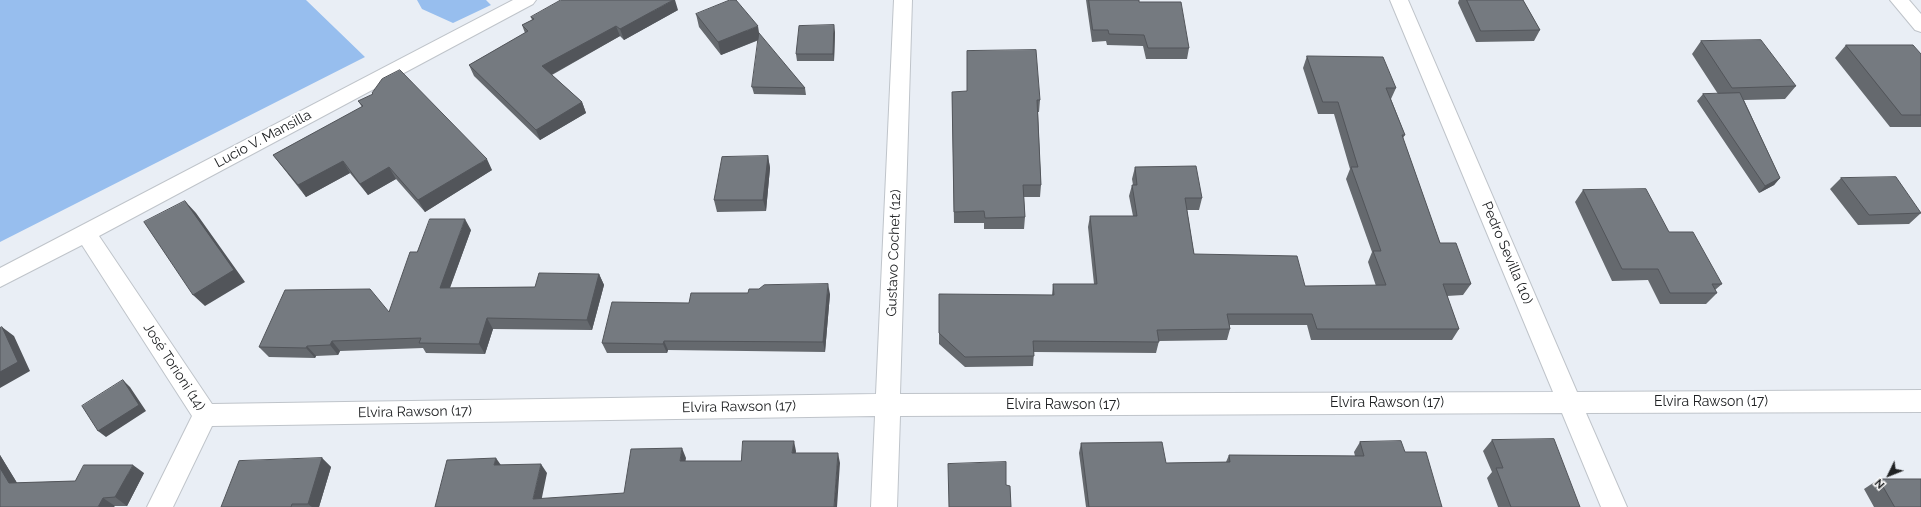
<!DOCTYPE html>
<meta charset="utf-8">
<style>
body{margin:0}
#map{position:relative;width:1921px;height:507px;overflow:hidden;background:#e9eef5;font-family:Raleway,sans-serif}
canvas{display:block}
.north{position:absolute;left:1869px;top:455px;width:40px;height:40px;-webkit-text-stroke:3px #fff;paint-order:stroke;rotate:227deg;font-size:11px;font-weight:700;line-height:16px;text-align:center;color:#202224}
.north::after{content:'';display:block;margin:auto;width:14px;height:18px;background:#202224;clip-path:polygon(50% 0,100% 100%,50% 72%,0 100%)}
</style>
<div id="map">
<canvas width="1921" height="507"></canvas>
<div class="north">N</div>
</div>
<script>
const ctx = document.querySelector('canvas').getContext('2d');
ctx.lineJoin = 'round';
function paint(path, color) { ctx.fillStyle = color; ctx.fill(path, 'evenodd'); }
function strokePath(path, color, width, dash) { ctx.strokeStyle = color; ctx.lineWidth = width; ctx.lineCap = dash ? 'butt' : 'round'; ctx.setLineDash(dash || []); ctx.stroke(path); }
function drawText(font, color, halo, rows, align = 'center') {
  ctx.font = font + ' Raleway,sans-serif'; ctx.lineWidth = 4; ctx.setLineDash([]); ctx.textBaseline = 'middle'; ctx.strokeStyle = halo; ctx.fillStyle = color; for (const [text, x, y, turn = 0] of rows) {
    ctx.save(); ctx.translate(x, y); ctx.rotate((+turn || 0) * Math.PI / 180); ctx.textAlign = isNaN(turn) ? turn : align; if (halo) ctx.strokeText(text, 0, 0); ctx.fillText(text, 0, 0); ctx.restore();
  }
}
paint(new Path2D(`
 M0,0H306L365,57L0,242Z
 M417,0H486L491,5L453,23L422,9Z`), '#97beee');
const minor = new Path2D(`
 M513,0H536L533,4L99,236L212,404L876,394L894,0H912L900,394L1553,392L1390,0H1408L1577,392L1921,390V412L1586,413L1627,507H1601L1562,413L900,416L897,507H871L875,416L212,426L173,507H147L192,416L82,245L0,287V268Z
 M1890,0H1909L1921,14V32L1915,30Z`);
strokePath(minor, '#bfc4ca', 2);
paint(minor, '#fff');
paint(new Path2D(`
 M1086,0H1139V2L1189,48L1187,59H1146L1143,46L1107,45L1106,41L1092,42Z
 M1459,0H1523L1540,30L1534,41L1476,42L1458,3Z
 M678,10L624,40L620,36L552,75L582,102L586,113L540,140L474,76L469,65L525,33L522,25L532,20L531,17Z
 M696,14L759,35L805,88L806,95L754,94L752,87L759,40L721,55L699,27Z
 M835,32L834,61H797L796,54Z
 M1701,41L1796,86L1785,99L1744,100L1780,178L1774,185L1759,193L1697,101L1703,94H1718L1692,54Z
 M1846,45L1921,54V127H1890L1835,58Z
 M1307,56L1396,88L1391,99L1405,135L1403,138L1440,243L1471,284L1463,295L1447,296L1459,329L1452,340H1311L1307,325H1230V329L1227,340L1159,341L1156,353L1034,352L1033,366L965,367L939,344V333L1052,295L1053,284H1094L1088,227L1090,216H1133L1129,196L1132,185H1133L1132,179L1135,167L1202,198L1199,210H1187L1194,254L1305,286H1376L1368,262L1372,252L1346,179L1350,169L1334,114H1318L1303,68Z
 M952,92L1040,100L1039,112H1038L1041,185L1040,197H1024L1025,217L1024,229H984V223H954Z
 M358,101L492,170L425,212L396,179L368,195L350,173L306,197L273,155L362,107Z
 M768,156L770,168L766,211L717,212L714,200Z
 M1841,178L1921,213L1909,224L1858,225L1830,189Z
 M1583,190L1669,232L1722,284L1715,290L1717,293L1706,304H1660L1648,280L1612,281L1575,202Z
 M471,230L450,288L535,287L599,274L604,285L592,330L493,329L485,354L426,353L423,348L340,351L338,355L316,356L315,358L269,357L259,347L389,312L417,252Z
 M830,294L825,352L668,350L667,353H607L602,343Z
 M1492,440L1580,507H1498L1487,478L1492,472L1483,451Z
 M1360,442L1405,452L1442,507H1086L1079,453L1081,443L1166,463L1226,462L1229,455L1355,456L1354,452Z
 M0,455L17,483L75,481L144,473L127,506H115L0,507Z
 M322,458L331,467L319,507H221Z
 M1879,479L1921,507H1874L1864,489Z`), '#65696e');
paint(new Path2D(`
 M673,0H675L678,10L624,40L620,29Z
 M834,25L835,32L834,61L833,54Z
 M616,26L620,36L547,77L542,66Z
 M758,26L760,39L721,55L718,42Z
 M582,102L586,113L540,140L536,130Z
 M768,156L770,168L766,211L763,200Z
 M487,159L492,170L425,212L418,200Z
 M343,161L350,173L306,197L298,185Z
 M389,167L396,179L368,195L360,184Z
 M1780,178L1774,185L1759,193L1765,186Z
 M185,201L196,213L245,282L205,306L193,295Z
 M465,219L471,230L446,298L440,288Z
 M599,274L604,285L592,330L587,320Z
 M828,284L830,294L825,352L823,342Z
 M487,318L493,329L485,354L479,344Z
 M2,327L14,336L30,371L0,388V372Z
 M332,341L340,351L338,355L330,345Z
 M664,341L668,350L667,353L663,344Z
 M307,346L316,356L315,358L306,348Z
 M123,380L130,387L146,411L106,437L98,431Z
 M794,441L796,451L795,463L792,453Z
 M682,448L686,458L684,471L680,461Z
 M838,453L840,463L837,507H834Z
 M0,455L22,491L9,483L0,468Z
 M322,458L331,467L319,507H312L308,504Z
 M496,458L503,468L494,465Z
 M541,464L547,473L540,507L533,499Z
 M133,465L144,473L127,506L115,497Z
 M103,498L115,506L114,507H98Z`), '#52555a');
const building = new Path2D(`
 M561,0H673L620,29L616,26L542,66L582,102L536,130L469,65L528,31L522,25L534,19L531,17Z
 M730,0H736L758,26L718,42L696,14Z
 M1089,0H1139V2H1181L1189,48H1148L1144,35L1109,34L1108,30H1093Z
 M1467,0H1523L1540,30L1481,31Z
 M834,25L833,54H796L799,26Z
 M759,33L805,88L752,87Z
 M1761,40L1796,86L1732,88L1701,41Z
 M1846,45H1913L1921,54V115H1902Z
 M1036,50L1040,100H1037L1041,185H1023L1025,217L985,218L984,211L954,212L952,92L967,91V51Z
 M1307,56L1383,57L1396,88H1386L1405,135H1402L1440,243H1456L1471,284H1443L1459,329H1317L1312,314H1227L1230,329L1157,330L1159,342L1033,341L1034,356L965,357L939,333V294L1054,295L1053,284H1097L1090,216H1137L1132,185H1137L1135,167L1196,166L1202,198H1185L1194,254L1297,256L1305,286L1386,285L1373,251H1381L1351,167H1358L1338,102H1323Z
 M400,70L487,159L418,200L389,167L360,184L343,161L298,185L273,155L363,106L358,101L373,94L372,93L382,79Z
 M1740,93L1780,178L1765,186L1703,94Z
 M768,156L763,200H714L722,157Z
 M1896,177L1921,213L1869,215L1841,178Z
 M1646,189L1669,232H1693L1722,284H1712L1717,293H1670L1658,269H1622L1583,190Z
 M185,201L234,270L193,295L144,222Z
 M430,219H465L440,288L535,287L539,273L599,274L587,320L487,318L479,344L419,343L421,338L332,341L330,345L307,346L306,348L259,347L285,290L370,289L389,312L410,252H417Z
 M828,284L823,342L664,341L663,344L602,343L612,302L689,303L691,293H748L749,289H759L764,285Z
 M2,327L18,362L0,372V328Z
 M123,380L139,405L98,431L82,406Z
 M1554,439L1580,507H1511L1496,468H1503L1492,440Z
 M743,441H794L792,453H838L834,507H435L447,460L496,458L494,465L541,464L533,499L624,493L631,449L682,448L680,461H741Z
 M1401,441L1405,452H1426L1442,507H1089L1081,443L1162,442L1166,463L1230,462L1229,455L1364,456L1360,442Z
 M322,458L308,504H292L291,507H221L239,461Z
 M1006,462V485L1010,486L1011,507H949L948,464Z
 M84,465H133L115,497L103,498L98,507H0V468L9,483L75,481Z
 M1879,479H1921V507H1895Z`);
paint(building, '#757a80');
strokePath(building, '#52555a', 1);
drawText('14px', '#202224', '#fff', [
 ["Lucio V. Mansilla",263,139,-28],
 ["Gustavo Cochet (12)",894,253,-88],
 ["Pedro Sevilla (10)",1507,253,67],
 ["José Torioni (14)",174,367,57],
 ["Elvira Rawson (17)",1711,402],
 ["Elvira Rawson (17)",1387,403],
 ["Elvira Rawson (17)",1063,405],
 ["Elvira Rawson (17)",739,407,-1],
 ["Elvira Rawson (17)",415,412,-1]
]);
</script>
